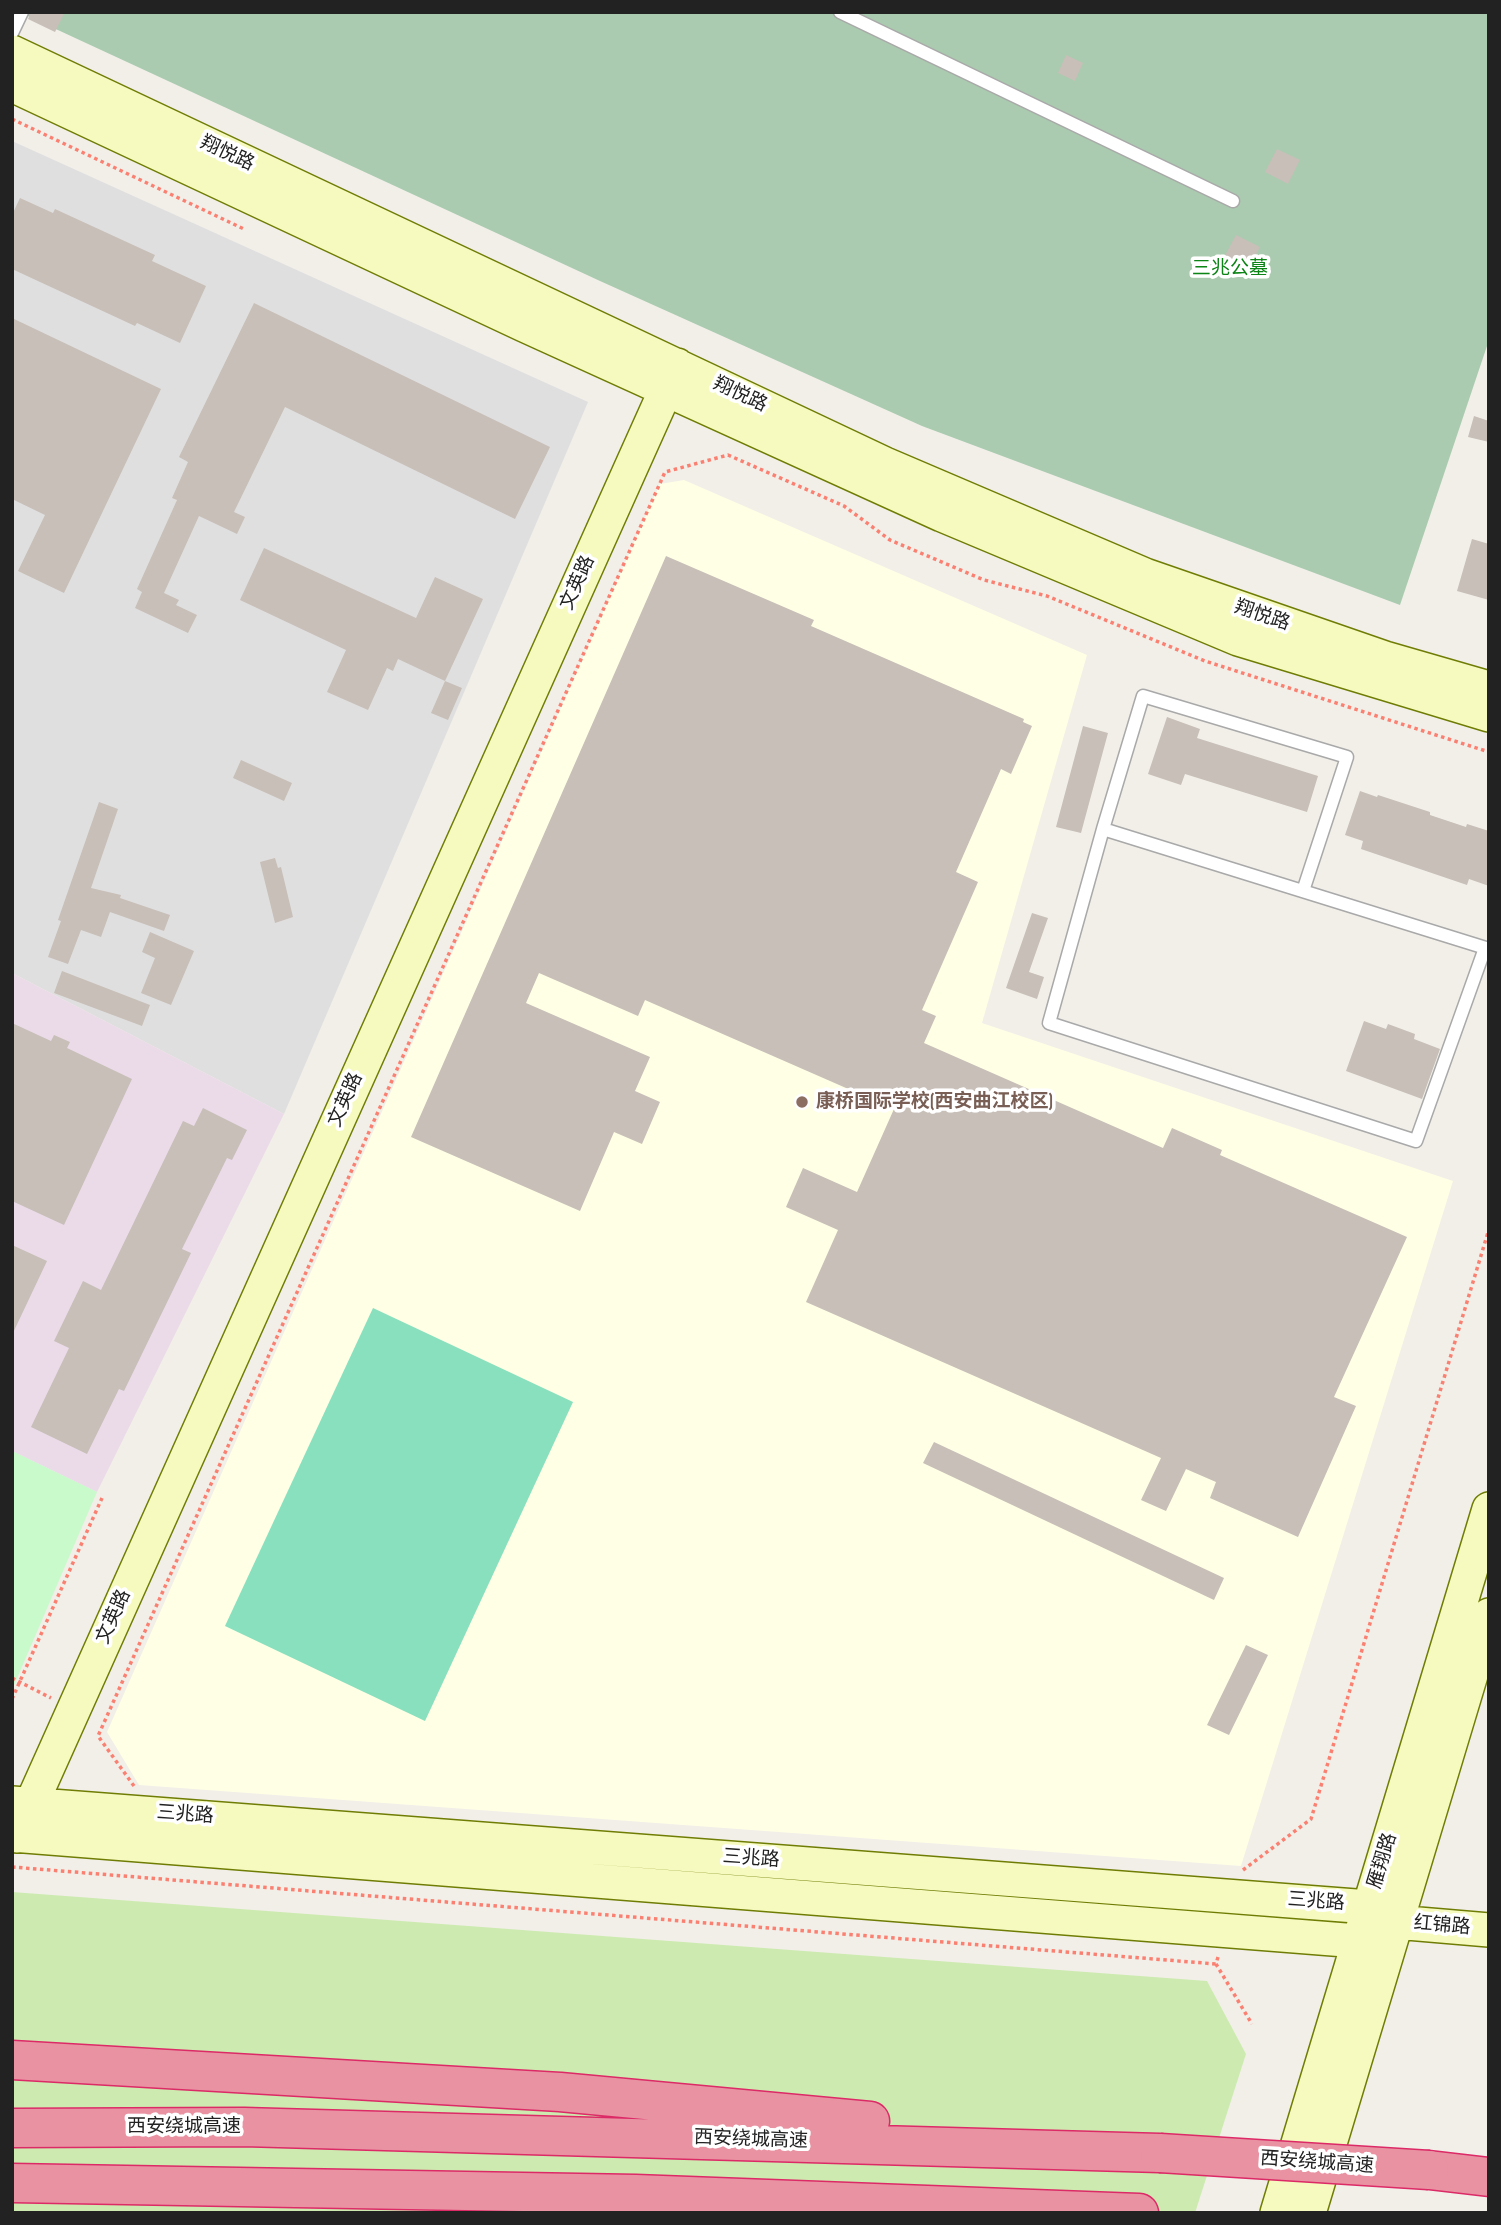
<!DOCTYPE html>
<meta charset="utf-8">
<style>
body{margin:0}
#map{position:relative;width:1501px;height:2225px;overflow:hidden;background:#f2efe9;font-family:"Sofia Sans Condensed",sans-serif}
canvas{display:block}
.frame{position:absolute;inset:0;border:14px solid #222;pointer-events:none}
</style>
<div id="map">
<canvas width="1501" height="2225"></canvas>
<div class="frame"></div>
</div>
<script>
const ctx = document.querySelector('canvas').getContext('2d');
ctx.lineJoin = 'round';
function paint(path, color) { ctx.fillStyle = color; ctx.fill(path, 'evenodd'); }
function strokePath(path, color, width, dash) { ctx.strokeStyle = color; ctx.lineWidth = width; ctx.lineCap = dash ? 'butt' : 'round'; ctx.setLineDash(dash || []); ctx.stroke(path); }
function drawText(font, color, halo, rows, align = 'center') {
  ctx.font = font + ' "Sofia Sans Condensed","Noto Sans SC",sans-serif'; ctx.lineWidth = 7; ctx.setLineDash([]); ctx.textBaseline = 'middle'; ctx.strokeStyle = halo; ctx.fillStyle = color; for (const [text, x, y, turn = 0] of rows) {
    ctx.save(); ctx.translate(x, y); ctx.rotate((+turn || 0) * Math.PI / 180); ctx.textAlign = isNaN(turn) ? turn : align; if (halo) ctx.strokeText(text, 0, 0); ctx.fillText(text, 0, 0); ctx.restore();
  }
}
paint(new Path2D(`
 M12,141L588,402L284,1114L12,973Z`), '#e0dfdf');
paint(new Path2D(`
 M12,973L284,1114L97,1492L12,1451Z`), '#ebdbe8');
paint(new Path2D(`
 M684,480L1087,655L982,1023L1453,1181L1241,1866L139,1785L107,1732L660,484Z`), '#ffffe5');
paint(new Path2D(`
 M12,1892L1207,1981L1246,2054L1195,2213H12Z`), '#cdebb0');
paint(new Path2D(`
 M19,12H1489V340L1400,605L922,426L600,281Z`), '#aacbaf');
paint(new Path2D(`
 M12,1451L97,1492L12,1690Z`), '#c8facc');
paint(new Path2D(`
 M373,1308L573,1402L425,1721L225,1626Z`), '#88e0be');
paint(new Path2D(`
 M31,12H65L55,32L28,19Z
 M1066,55L1083,63L1075,81L1058,73Z
 M1277,149L1300,160L1288,184L1265,172Z
 M20,198L53,213L55,209L155,255L152,261L206,286L180,343L137,323L135,326L12,269V215Z
 M1236,235L1260,247L1247,272L1223,259Z
 M254,303L550,447L515,519L285,407L234,512L245,517L237,534L199,516L164,593L179,600L176,605L197,615L188,633L135,608L142,592L137,589L177,500L172,498L188,462L179,457Z
 M12,318L161,389L64,593L18,571L45,515L12,499Z
 M1474,416L1489,421V442L1468,437Z
 M1472,539L1489,544V600L1457,591Z
 M264,548L416,618L435,577L483,599L445,681L462,688L448,720L431,713L445,681L398,659L393,671L387,668L368,710L327,692L346,650L240,600Z
 M666,556L814,620L811,626L1024,719L1023,722L1032,726L1011,774L1001,769L956,872L978,882L922,1010L936,1016L924,1043L1163,1148L1172,1128L1222,1150L1220,1155L1407,1237L1334,1397L1356,1406L1298,1537L1210,1498L1216,1482L1186,1469L1166,1511L1141,1500L1161,1458L806,1302L838,1230L786,1207L803,1168L857,1192L894,1109L645,1000L638,1016L539,973L526,1003L650,1057L635,1091L660,1102L642,1144L614,1132L580,1211L411,1137Z
 M1167,717L1200,729L1197,738L1318,776L1307,812L1185,774L1181,785L1148,774Z
 M1083,726L1108,733L1081,833L1056,827Z
 M241,760L292,783L284,801L233,778Z
 M1360,791L1377,797L1378,795L1430,812V815L1466,827L1467,824L1489,831V886L1469,879L1467,885L1361,849L1363,841L1345,835Z
 M99,802L118,809L91,888L121,895L120,898L170,915L164,931L110,912L101,937L81,930L68,964L48,957L61,921L58,920Z
 M275,858L278,868L281,867L293,917L275,923L260,862Z
 M1032,913L1048,918L1029,972L1044,977L1037,999L1006,988Z
 M150,932L194,951L171,1005L141,993L155,958L142,952Z
 M62,971L150,1005L142,1026L54,993Z
 M1364,1021L1386,1029L1388,1024L1415,1034L1414,1039L1440,1049L1422,1099L1346,1071Z
 M12,1023L51,1041L54,1035L70,1042L67,1048L132,1079L64,1225L12,1201Z
 M203,1108L247,1130L232,1160L227,1158L182,1249L191,1253L124,1391L119,1389L87,1454L31,1427L69,1348L54,1341L83,1281L101,1290L183,1121L194,1126Z
 M12,1245L47,1261L12,1335Z
 M934,1442L1224,1578L1214,1600L923,1463Z
 M1246,1645L1268,1655L1229,1735L1207,1725Z`), '#c7bfb8');
const lane = new Path2D(`
 M840,12L1233,201
 M12,33L22,12
 M1103,829L1143,696L1347,757L1303,891
 M1485,948L1416,1141L1049,1023L1103,829L1489,949`);
const secondary = new Path2D(`
 M12,52L885,464L1145,575L1385,658L1489,688
 M12,85L524,325L942,515L1238,639L1489,715
 M12,1803L1369,1907L1395,1922L1489,1930
 M12,1835L1358,1941L1395,1922
 M17,1836L677,365
 M1277,2213L1489,1509
 M1309,2213L1489,1615`);
const highway = new Path2D(`
 M12,2060L560,2092L870,2121
 M12,2128L244,2127L1160,2153
 M1429,2170L1489,2177
 M12,2183L636,2194L1139,2213`);
strokePath(lane, '#a9a9a9', 15);
strokePath(secondary, '#707d05', 36);
strokePath(highway, '#dc2a67', 41);
strokePath(new Path2D(`
 M12,119L244,229
 M12,1678L51,1698
 M12,1699L102,1498
 M134,1786L98,1736L665,472L728,455L844,506L890,540L984,580L1047,596L1205,661L1489,752
 M12,1867L1216,1964
 M1243,1870L1311,1819L1489,1229
 M1218,1957L1216,1964L1252,2024`), '#fa8072', 3.5, [3.5, 3.5]);
strokePath(lane, '#fff', 12);
strokePath(secondary, '#f7fabf', 33);
strokePath(highway, '#e892a2', 38);
const highwayBridge = new Path2D(`
 M1160,2153L1429,2170`);
strokePath(highwayBridge, '#dc2a67', 41, []);
strokePath(highwayBridge, '#e892a2', 38);
for (const [x, y, r, color] of [
 [802,1102,7,"#8d6e63"]
]) { const dot = new Path2D(); dot.arc(x, y, r, 0, 2 * Math.PI); ctx.fillStyle = color; ctx.fill(dot); strokePath(dot, '#fff', 2.5); }
drawText('19px', '#222', '#fff', [
 ["翔悦路",227,154,25],
 ["翔悦路",740,395,25],
 ["文英路",578,583,-66],
 ["翔悦路",1262,616,19],
 ["文英路",346,1100,-66],
 ["文英路",114,1617,-66],
 ["三兆路",185,1815,4],
 ["三兆路",751,1859,4],
 ["雁翔路",1383,1861,-73],
 ["三兆路",1316,1902,4],
 ["红锦路",1442,1926,5],
 ["西安绕城高速",184,2127],
 ["西安绕城高速",751,2140,2],
 ["西安绕城高速",1317,2163,4]
]);
drawText('19px', '#0c8416', '#fff', [
 ["三兆公墓",1230,269]
]);
drawText('bold 19px', '#785e54', '#fff', [
 ["康桥国际学校(西安曲江校区)",816,1102]
], 'left');
</script>
